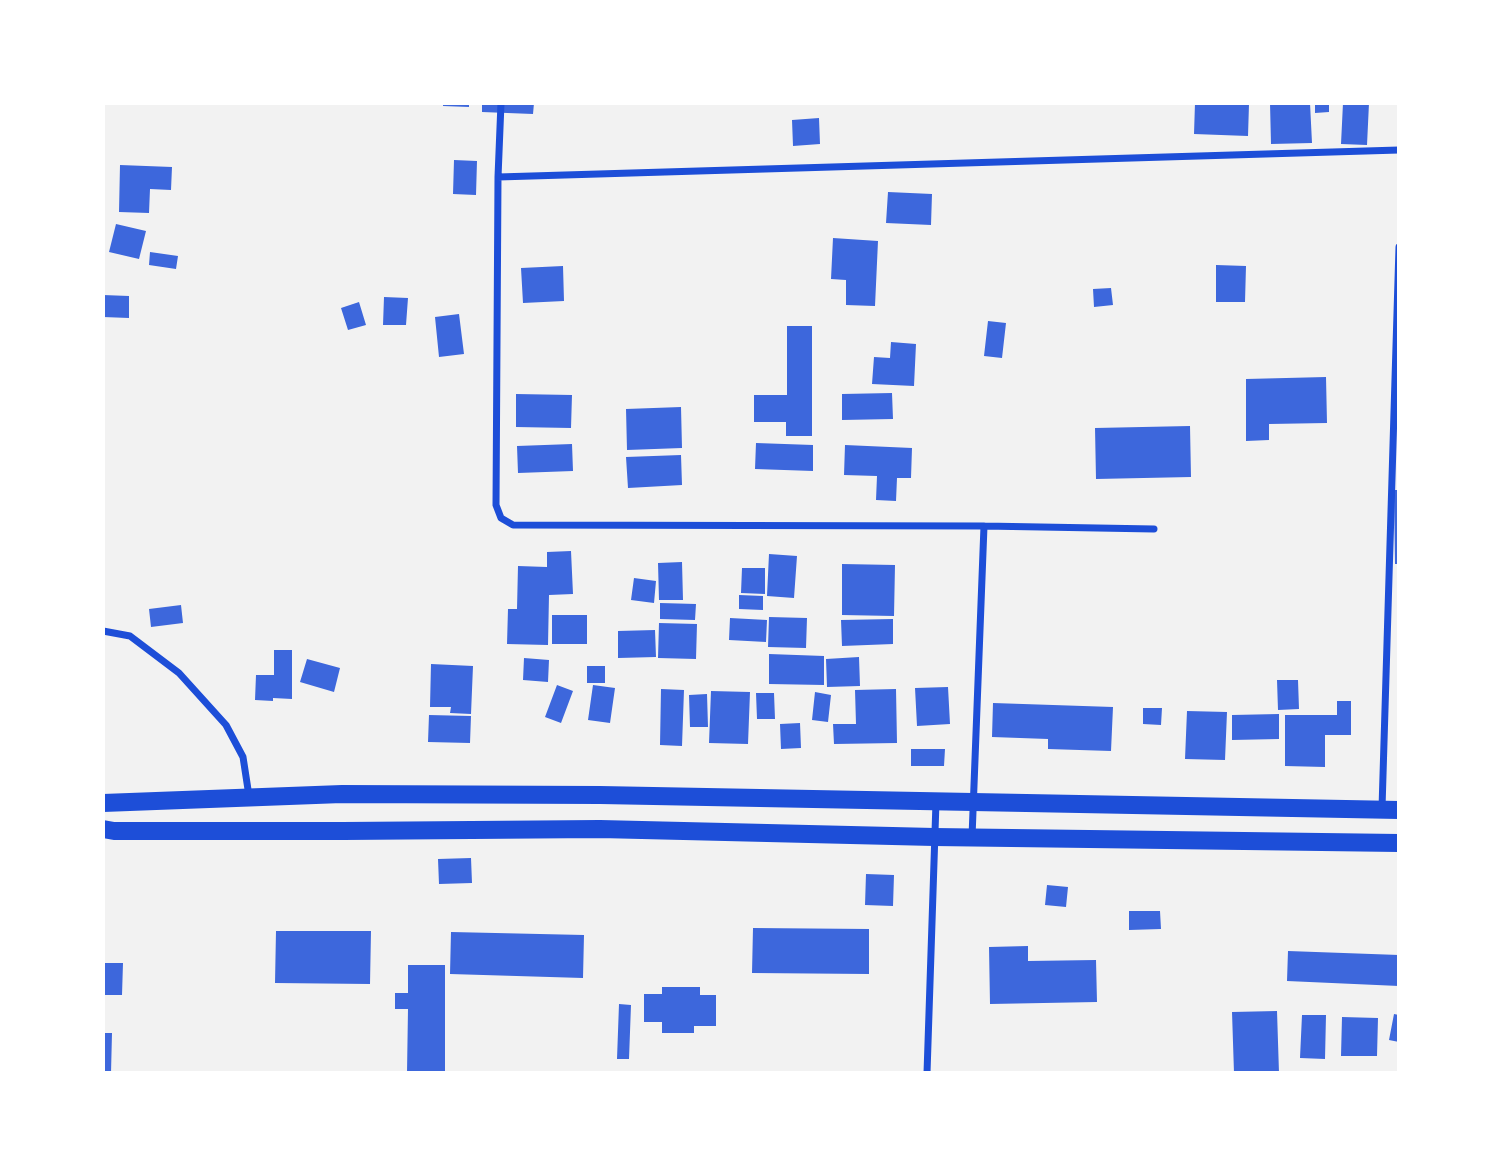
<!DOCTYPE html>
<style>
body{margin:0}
#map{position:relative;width:1502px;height:1176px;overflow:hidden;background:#f2f2f2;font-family:Arial,sans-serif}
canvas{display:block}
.frame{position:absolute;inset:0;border:105px solid #fff;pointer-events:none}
</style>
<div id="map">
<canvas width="1502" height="1176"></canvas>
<div class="frame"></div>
</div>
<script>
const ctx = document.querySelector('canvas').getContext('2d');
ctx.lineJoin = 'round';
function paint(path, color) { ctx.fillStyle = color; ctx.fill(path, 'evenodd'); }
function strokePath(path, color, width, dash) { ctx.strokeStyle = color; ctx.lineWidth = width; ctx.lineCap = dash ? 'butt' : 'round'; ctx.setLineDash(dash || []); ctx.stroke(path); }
paint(new Path2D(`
 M443,103H469V107L443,106Z
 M482,103H534L533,114L482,112Z
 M1195,103L1249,104L1248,136L1194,134Z
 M1270,103H1310L1312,143L1271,144Z
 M1315,103H1329V112L1315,113Z
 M1343,103H1369L1367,145L1341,144Z
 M819,118L820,144L793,146L792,120Z
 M454,160L477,161L476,195L453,194Z
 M120,165L172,167L171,190L150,189L149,213L119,212Z
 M888,192L932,194L931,225L886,223Z
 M116,224L146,231L139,259L109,252Z
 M833,238L878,241L875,306L846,305V280L831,279Z
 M150,252L178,256L176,269L149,265Z
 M1216,265L1246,266L1245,302H1216Z
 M563,266L564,301L523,303L521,268Z
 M1111,288L1113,305L1094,307L1093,289Z
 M103,295L129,296V318L103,317Z
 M384,297L408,298L406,325H383Z
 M359,302L366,325L348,330L341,308Z
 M459,314L464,354L439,357L435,317Z
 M988,321L1006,323L1002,358L984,356Z
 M787,326H812V436H786V422H754V395H787Z
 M891,342L916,344L914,386L872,384L874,357L890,358Z
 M1326,377L1327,423L1269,424V440L1246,441V379Z
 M892,393L893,419L842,420V394Z
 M516,394L572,395L571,428L516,427Z
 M681,407L682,448L627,450L626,409Z
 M1190,426L1191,477L1096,479L1095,428Z
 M756,443L813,445V471L755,469Z
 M572,444L573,471L518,473L517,446Z
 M845,445L912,448L911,478H897L896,501L876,500L877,476L844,475Z
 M681,455L682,485L628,488L626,457Z
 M1394,490H1399V564H1395Z
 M571,551L573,594L549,595L548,645L507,644L508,609H517L518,566L547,567V552Z
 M769,554L797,556L794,598L767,596Z
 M682,562L683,600H659L658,563Z
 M842,564L895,565L894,616L842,615Z
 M742,568H765V594L741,593Z
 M634,578L656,581L654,603L631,600Z
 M739,595L763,596V610L739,609Z
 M660,603L696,604L695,620L660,619Z
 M181,605L183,623L151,627L149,609Z
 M552,615H587V644H552Z
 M769,617L807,618L806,648L768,647Z
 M730,618L767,620L766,642L729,640Z
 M893,619V644L842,646L841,620Z
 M659,623L697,624L696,659L658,658Z
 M655,630L656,657L618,658V631Z
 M274,650H292V699L273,698V701L255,700L256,675H274Z
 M769,654L824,656V685L769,684Z
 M859,657L860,686L827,687L826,659Z
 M524,658L549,660L548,682L523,680Z
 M307,659L340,668L334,692L300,682Z
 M431,664L473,666L471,714L450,713L451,707H430Z
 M587,666H605V683H587Z
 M1277,680H1298L1299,709L1278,710Z
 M557,685L573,691L561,723L545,717Z
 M593,685L615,688L610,723L588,720Z
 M948,687L950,724L917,726L915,688Z
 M661,689L684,690L682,746L660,745Z
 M896,689L897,743L834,744L833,724H856L855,690Z
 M711,691L750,692L748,744L709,743Z
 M815,692L831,695L828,722L812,720Z
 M756,693H774L775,719H757Z
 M707,694L708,727H690L689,695Z
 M1337,701H1351V735H1325V767L1285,766V715H1337Z
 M993,703L1113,707L1111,751L1048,749V739L992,737Z
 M1143,708H1162L1161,725L1143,724Z
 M1187,711L1227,712L1225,760L1185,759Z
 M1279,714V739L1232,740V715Z
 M429,715L471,716L470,743L428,742Z
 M800,723L801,748L781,749L780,724Z
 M911,749H945L944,766H911Z
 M471,858L472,883L439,884L438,859Z
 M866,874L894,875L893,906L865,905Z
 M1047,885L1068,887L1066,907L1045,905Z
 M1129,911H1160L1161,929L1129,930Z
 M753,928L869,929V974L752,973Z
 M276,931H371L370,984L275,983Z
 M451,932L584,935L583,978L450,974Z
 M1028,946V961L1096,960L1097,1002L990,1004L989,947Z
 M1288,951L1399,955V986L1287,981Z
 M103,963H123L122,995H103Z
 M408,965H445V1073H407L408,1009H395V993H408Z
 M662,987H700V995H716V1026H694V1033H662V1022H644V994H662Z
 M619,1004L631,1005L629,1059H617Z
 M1277,1011L1279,1073H1234L1232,1012Z
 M1394,1014L1399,1015V1042L1389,1040Z
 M1302,1015H1326L1325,1059L1300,1058Z
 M1342,1017L1378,1018L1377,1056H1341Z
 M103,1033H112L111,1073H103Z`), '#3d67dc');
strokePath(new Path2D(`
 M501,103L498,177L496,505L501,518L513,525L984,526L1154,529
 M498,177L1399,150
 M103,631L130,636L179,673L226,725L243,757L249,796
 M1382,808L1399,247
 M972,837L984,526
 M927,1073L936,802`), '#1d4ed8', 7);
strokePath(new Path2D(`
 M103,803L342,794L600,795L1399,810
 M103,829L114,831H343L600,829L934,837L1399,843`), '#1d4ed8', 18);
</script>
